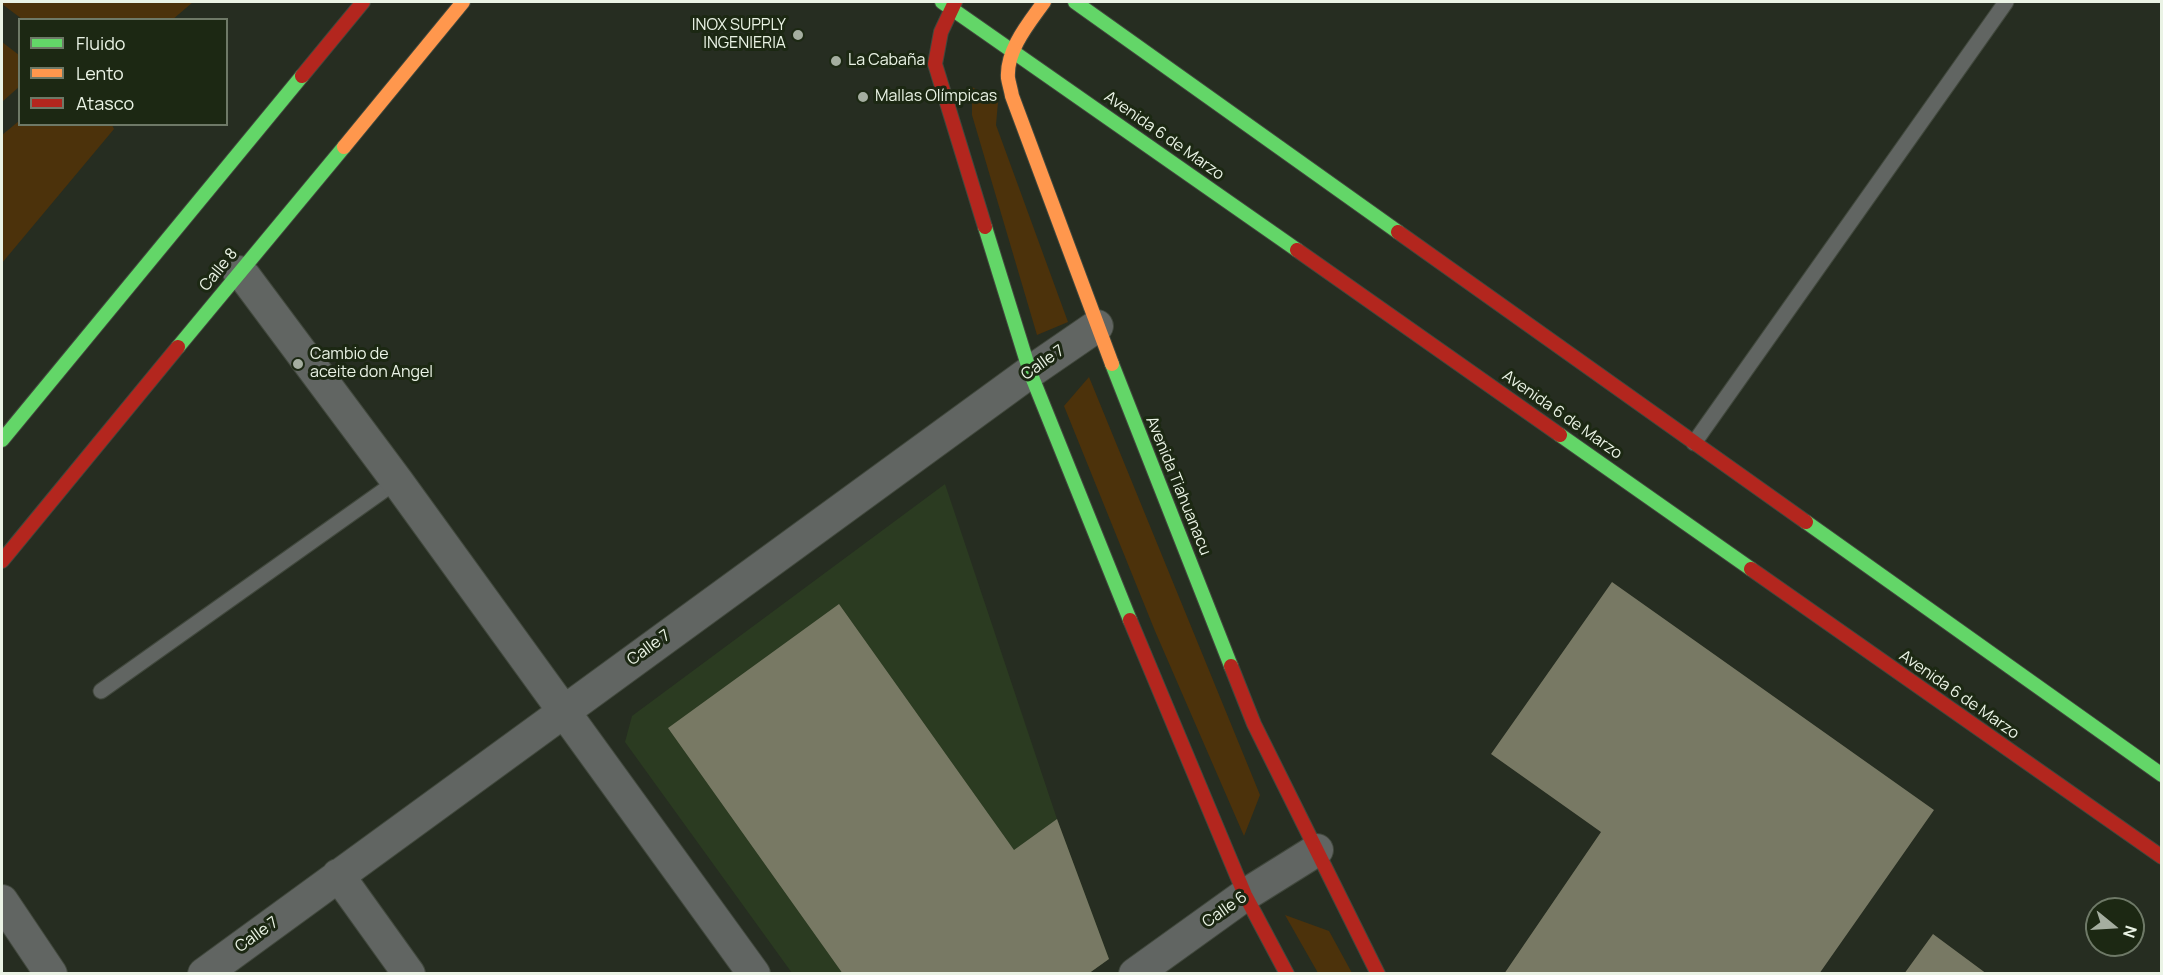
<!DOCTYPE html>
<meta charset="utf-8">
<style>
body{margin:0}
#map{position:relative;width:2163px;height:975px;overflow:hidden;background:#262d21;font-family:Manrope,sans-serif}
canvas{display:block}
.frame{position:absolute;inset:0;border:3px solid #eaf3e5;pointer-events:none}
.legend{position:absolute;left:18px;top:18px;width:210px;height:108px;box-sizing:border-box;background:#1c2813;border:2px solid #6e7967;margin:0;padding:8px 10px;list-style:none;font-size:18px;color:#eaf3e5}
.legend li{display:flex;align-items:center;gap:12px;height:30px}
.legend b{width:30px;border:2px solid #6e7967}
.north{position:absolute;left:2085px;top:897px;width:60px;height:60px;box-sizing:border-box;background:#1c2813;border:2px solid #6e7967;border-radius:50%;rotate:108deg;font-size:16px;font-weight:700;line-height:24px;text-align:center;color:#eaf3e5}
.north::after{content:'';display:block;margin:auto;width:21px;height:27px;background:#a5aea0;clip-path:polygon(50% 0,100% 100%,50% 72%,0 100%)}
</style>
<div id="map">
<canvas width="2163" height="975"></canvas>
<div class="frame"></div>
<ul class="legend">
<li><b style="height:8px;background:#63d668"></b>Fluido</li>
<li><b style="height:8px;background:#ff974d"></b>Lento</li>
<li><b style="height:8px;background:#b3261e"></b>Atasco</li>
</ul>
<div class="north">N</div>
</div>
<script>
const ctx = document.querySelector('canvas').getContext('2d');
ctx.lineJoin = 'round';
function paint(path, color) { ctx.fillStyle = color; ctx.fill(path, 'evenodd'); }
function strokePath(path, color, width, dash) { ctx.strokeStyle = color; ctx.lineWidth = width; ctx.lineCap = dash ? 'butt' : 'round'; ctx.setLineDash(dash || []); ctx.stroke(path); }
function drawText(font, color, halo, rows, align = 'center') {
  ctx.font = font + ' Manrope,sans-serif'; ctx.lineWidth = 6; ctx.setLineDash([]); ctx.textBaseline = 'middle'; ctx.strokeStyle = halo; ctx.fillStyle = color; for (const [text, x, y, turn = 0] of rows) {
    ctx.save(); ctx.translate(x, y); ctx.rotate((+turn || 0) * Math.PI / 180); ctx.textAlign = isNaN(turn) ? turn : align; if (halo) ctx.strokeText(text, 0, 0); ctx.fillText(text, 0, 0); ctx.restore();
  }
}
paint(new Path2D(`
 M945,484L1057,819L1109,959L1088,974L792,973L625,742L632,716Z`), '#2b3b21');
paint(new Path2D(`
 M2,2H193L172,20L22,19L2,4Z
 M2,42L19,55L20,86L2,102Z
 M972,87L998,102L996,125L1068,322L1037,335L972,115Z
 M19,121L20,124L112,125L114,129L2,263V135Z
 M1089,377L1260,795L1244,836L1155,631L1064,406Z
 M1285,915L1329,931L1352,973H1318Z`), '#4c320b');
paint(new Path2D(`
 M1612,582L1934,810L1819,974H1504L1601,832L1491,754Z
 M839,604L1014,850L1057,819L1109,959L1088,974H843L668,728Z
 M1933,934L1987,974H1904Z`), '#787964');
const lane = new Path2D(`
 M1694,443L2006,2
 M101,691L397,481`);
const street = new Path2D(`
 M239,272L245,277L397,481L754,974
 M338,875L409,974
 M2,901L51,974
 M204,974L1030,372L1097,326
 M1135,974L1245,895L1317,850`);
const fast = new Path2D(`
 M942,2L1297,250
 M1075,2L1398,232
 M985,227L1030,372L1130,620
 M178,347L344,147
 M1112,364L1231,666
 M1560,435L1751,569
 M2,440L302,76
 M1806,522L2162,775`);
const slow = new Path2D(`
 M1044,2C1029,23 1006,50 1008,78C1009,84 1011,90 1012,96L1112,364
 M344,147L463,2`);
const jam = new Path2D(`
 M955,2L941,32L935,64L985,227
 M302,76L363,2
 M1398,232L1806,522
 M1297,250L1560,435
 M2,561L178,347
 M1751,569L2162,857
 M1130,620L1245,895L1287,974
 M1231,666L1254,724L1378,974`);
strokePath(lane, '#41483d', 17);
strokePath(street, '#41483d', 34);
strokePath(fast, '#41483d', 16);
strokePath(slow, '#41483d', 16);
strokePath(jam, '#41483d', 16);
strokePath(lane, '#616562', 15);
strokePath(street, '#616562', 32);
strokePath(fast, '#63d668', 14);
strokePath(slow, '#ff974d', 14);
strokePath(jam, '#b3261e', 14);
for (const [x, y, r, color] of [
 [798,35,6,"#a5aea0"],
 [836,61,6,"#a5aea0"],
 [863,97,6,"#a5aea0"],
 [298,364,6,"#a5aea0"]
]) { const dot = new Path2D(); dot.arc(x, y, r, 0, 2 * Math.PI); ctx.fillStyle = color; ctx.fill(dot); strokePath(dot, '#1c2813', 2); }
drawText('16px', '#eaf3e5', '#1c2813', [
 ["INOX SUPPLY",786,26,"right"],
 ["INGENIERIA",786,44,"right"],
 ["La Cabaña",848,61],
 ["Mallas Olímpicas",875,97],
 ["Cambio de",310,355],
 ["aceite don Angel",310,373]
], 'left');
drawText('16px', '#eaf3e5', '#1c2813', [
 ["Avenida 6 de Marzo",1164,136,35],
 ["Calle 8",219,270,-51],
 ["Calle 7",1043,363,-35],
 ["Avenida 6 de Marzo",1562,415,35],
 ["Avenida Tiahuanacu",1178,486,68],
 ["Calle 7",649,648,-36],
 ["Avenida 6 de Marzo",1959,695,35],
 ["Calle 6",1225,910,-35],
 ["Calle 7",257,935,-36]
]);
</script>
